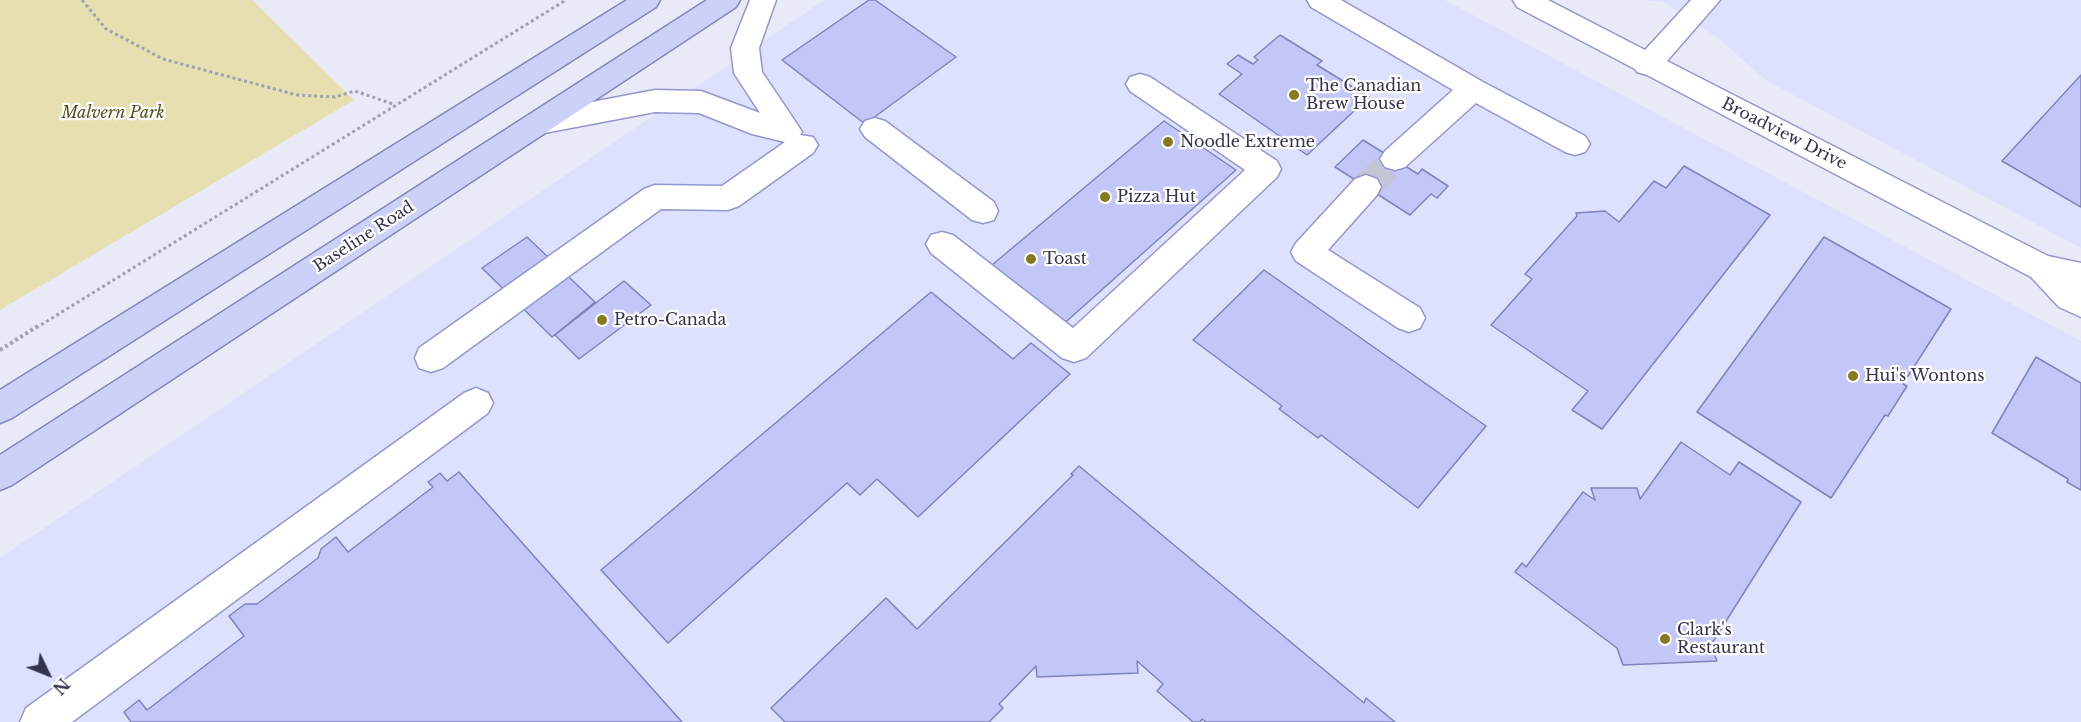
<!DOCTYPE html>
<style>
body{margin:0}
#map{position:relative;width:2081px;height:722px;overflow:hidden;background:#e9eaf7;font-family:"Libre Baskerville",serif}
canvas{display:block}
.north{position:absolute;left:18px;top:644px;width:60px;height:60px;-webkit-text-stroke:4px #fff;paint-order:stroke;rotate:133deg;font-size:16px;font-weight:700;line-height:24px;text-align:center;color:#32344c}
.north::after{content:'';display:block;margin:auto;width:21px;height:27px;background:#32344c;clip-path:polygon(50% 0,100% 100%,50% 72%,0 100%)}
</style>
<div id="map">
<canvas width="2081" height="722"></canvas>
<div class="north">N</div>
</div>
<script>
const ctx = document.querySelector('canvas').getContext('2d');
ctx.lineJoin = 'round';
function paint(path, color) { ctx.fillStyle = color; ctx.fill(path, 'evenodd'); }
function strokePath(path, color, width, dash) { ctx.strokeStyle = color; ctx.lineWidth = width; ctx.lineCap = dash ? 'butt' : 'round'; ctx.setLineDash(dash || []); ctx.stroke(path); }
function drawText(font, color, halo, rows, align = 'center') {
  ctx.font = font + ' "Libre Baskerville",serif'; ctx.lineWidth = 4.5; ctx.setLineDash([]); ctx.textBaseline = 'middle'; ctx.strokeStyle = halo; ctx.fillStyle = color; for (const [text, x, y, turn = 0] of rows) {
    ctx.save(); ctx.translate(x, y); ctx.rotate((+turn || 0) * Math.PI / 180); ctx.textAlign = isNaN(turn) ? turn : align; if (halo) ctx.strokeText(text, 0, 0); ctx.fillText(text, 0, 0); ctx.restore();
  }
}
paint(new Path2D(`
 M824,0H1445L2081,341V722H0V558Z
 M1641,0H2081V248L1767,81L1718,38L1664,2Z`), '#dee1fd');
paint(new Path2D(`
 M0,0H252L354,100L0,310Z`), '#e6e0b0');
const building = new Path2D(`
 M869,0H875L956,57L865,124L782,60Z
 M1280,35L1322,61L1317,65L1369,97L1307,155L1219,94L1242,74L1227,64L1238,55L1253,64L1258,60L1254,57Z
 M2081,75V207L2002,161Z
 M1164,121L1236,170L1059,328L986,270Z
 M1363,140L1418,174L1422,169L1448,186L1437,198L1431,194L1410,215L1335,167Z
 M1684,166L1770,215L1602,429L1572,410L1588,391L1491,325L1532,279L1525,274L1577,216L1576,213L1605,211L1619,222L1654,181L1666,188Z
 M527,237L595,302L552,337L482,268Z
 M1824,237L1951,309L1903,384L1907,386L1888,416L1885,415L1831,498L1697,412Z
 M1264,270L1486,426L1418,508L1321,435L1318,438L1279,409L1282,406L1193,340Z
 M624,281L651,305L579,359L555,335Z
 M931,292L1013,359L1031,343L1070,374L918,517L877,479L860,495L847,483L668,643L601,570Z
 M2036,357L2081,383V490L2067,482L2068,479L1992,433Z
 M1681,442L1730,475L1739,462L1801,502L1711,645L1717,661L1623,665L1617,648L1515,572L1522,563L1526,567L1583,492L1595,500L1591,488H1637L1640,499Z
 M1079,466L1364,703L1366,698L1395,722H1206L1202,719L1200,722H1193L1157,691L1163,684L1137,661L1138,673L1037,677L1036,666L999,704L1003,708L989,722H785L771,708L886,598L917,629L1073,475L1071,474Z
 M459,472L682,722H131L124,712L139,700L147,710L244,636L229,616L245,604H257L318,558L321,549L336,537L348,552L433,487L428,482L440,473L447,481Z`);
paint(building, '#c3c7f8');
strokePath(building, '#7f83bb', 1.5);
strokePath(new Path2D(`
 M1366,187L1395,159`), '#c4c6d5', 29, [29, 15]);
const minor = new Path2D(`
 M750,0H776L759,48L762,72L797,124L802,132L800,135L813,137L818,145L813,153L739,206L728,210L661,209L443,368L431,372L419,368L415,358L419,348L644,189L655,185L722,186L785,142L752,134L699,113L655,112L539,134L529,131L525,123L529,115L539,112L655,90L701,91L760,113L734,73L731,48Z
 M1307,0H1341L1483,82L1585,136L1590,144L1585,152L1575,155L1565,152L1476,103L1405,167L1395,170L1385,167L1380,159L1385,151L1453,90L1311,7Z
 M1513,0H1548L1645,50L1691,0H1720L1667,61L2048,256L2081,263V317L2059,307L2031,277L1647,75L1637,72L1635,69L1517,7Z
 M1140,74L1150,77L1277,161L1281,169L1277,177L1086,358L1074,362L1062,358L931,253L926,244L931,235L942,232L953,235L1073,328L1245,170L1130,91L1126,84L1130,77Z
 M875,118L885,121L994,202L998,211L994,220L983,223L972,220L865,137L860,129L865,121Z
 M1366,175L1377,179L1381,187L1377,195L1328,250L1420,308L1425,318L1420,328L1409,332L1398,328L1296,261L1291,252L1296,243L1355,179Z
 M476,388L488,393L493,403L488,413L72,722H20L26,708L464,393Z`);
const major = new Path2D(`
 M627,0H660L656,7L12,418L0,423V390Z
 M707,0H740L736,7L12,485L0,490V455Z`);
strokePath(minor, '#9397d1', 3);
strokePath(major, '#8386b8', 3);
strokePath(new Path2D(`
 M82,0L106,29L163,59L297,95L335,97L355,91L393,104
 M36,328L566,0`), '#9fa0b2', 3, [3, 3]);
strokePath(new Path2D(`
 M0,350L38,326`), '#9fa0b2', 4, [3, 3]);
paint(minor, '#fff');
paint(major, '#ced1f7');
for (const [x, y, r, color] of [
 [1294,95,6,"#867a1f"],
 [1168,142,6,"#867a1f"],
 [1105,197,6,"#867a1f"],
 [1031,259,6,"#867a1f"],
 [602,320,6,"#867a1f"],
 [1853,376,6,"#867a1f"],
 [1665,639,6,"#867a1f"]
]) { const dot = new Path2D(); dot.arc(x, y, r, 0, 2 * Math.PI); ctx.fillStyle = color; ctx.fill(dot); strokePath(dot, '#fff', 2); }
drawText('16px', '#32344c', '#fff', [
 ["The Canadian",1306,86],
 ["Brew House",1306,104],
 ["Noodle Extreme",1180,142],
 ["Pizza Hut",1117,197],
 ["Toast",1043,259],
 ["Petro-Canada",614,320],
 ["Hui's Wontons",1865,376],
 ["Clark's",1677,630],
 ["Restaurant",1677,648]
], 'left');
drawText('italic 16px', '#58511f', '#fff', [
 ["Malvern Park",113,113]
]);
drawText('16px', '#32344c', '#fff', [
 ["Broadview Drive",1784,134,27],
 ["Baseline Road",364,237,-33]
]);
</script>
